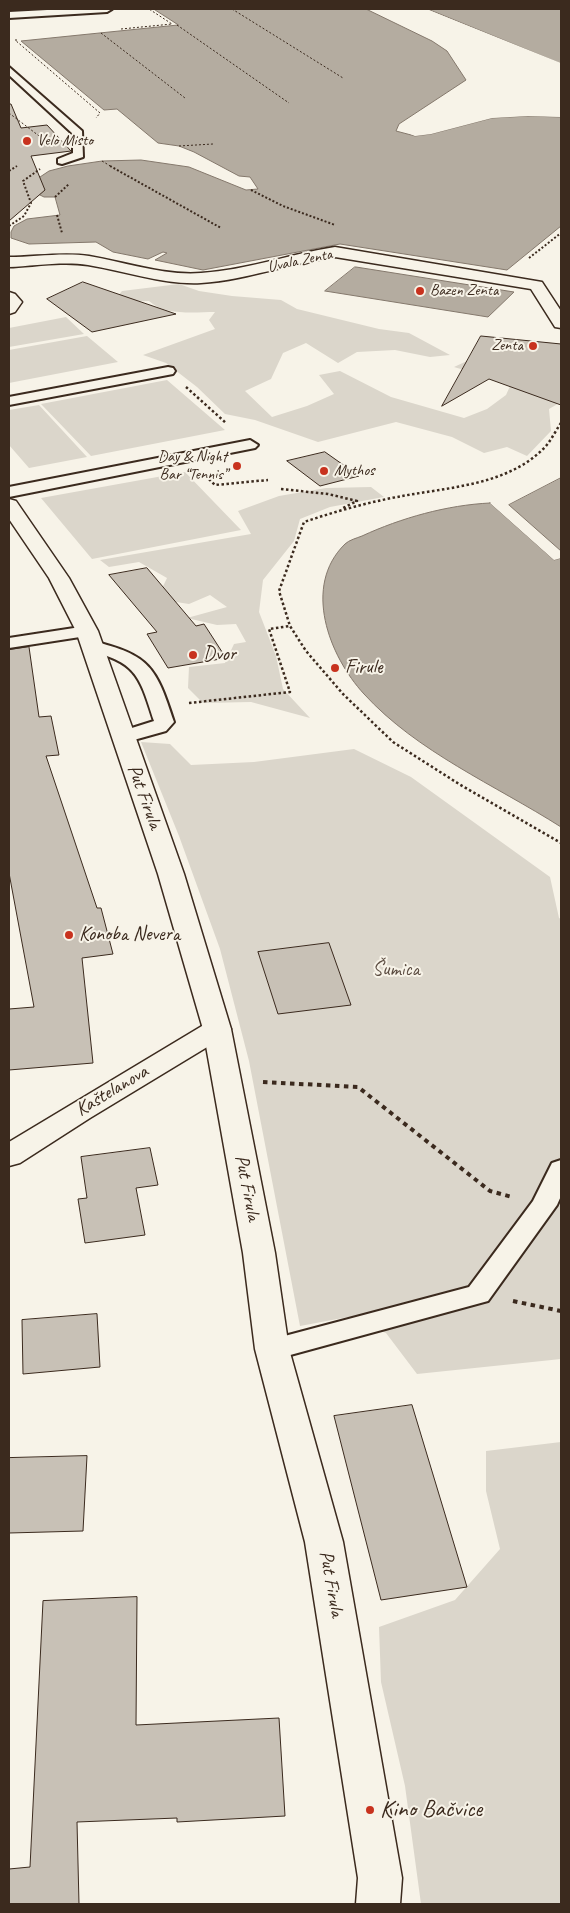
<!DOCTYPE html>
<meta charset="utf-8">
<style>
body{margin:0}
#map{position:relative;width:570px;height:1913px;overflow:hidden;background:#f7f3e8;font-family:Caveat,sans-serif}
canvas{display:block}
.frame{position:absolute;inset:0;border:10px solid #3b2a1e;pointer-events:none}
</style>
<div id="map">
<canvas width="570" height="1913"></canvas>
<div class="frame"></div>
</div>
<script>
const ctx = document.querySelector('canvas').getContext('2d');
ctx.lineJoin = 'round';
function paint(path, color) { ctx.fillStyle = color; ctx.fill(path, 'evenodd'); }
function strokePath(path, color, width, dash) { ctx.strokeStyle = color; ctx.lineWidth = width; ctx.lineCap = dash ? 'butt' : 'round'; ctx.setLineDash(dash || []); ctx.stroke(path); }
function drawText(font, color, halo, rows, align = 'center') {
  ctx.font = font + ' Caveat,sans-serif'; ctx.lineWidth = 4; ctx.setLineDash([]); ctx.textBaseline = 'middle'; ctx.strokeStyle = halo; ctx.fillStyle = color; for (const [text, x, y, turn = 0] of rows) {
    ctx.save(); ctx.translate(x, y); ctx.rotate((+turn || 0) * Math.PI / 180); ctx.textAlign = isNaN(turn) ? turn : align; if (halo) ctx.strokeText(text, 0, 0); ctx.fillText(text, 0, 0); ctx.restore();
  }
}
paint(new Path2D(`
 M179,284L199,291L232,296L281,300L297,309L379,329L409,333L450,355L430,357L395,350L357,352L338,363L306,343L283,353L271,379L245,391L272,417L307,406L334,394L319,375L340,371L391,397L464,418L487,409L506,395L511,384L454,367L467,361L561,370V402L549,409L551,431L527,456L507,447L484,453L452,437L396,422L318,442L255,420L225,414L197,387L166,363L143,355L215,329L209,320L215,312C195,312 165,316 149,301L113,302L122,291Z
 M66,317L84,334L9,347V328Z
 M87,336L118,362L9,383V350Z
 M167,380L225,430L91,456L41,404Z
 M39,405L87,457L29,468L9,445V410Z
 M185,472L241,530L92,559L41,498Z
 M371,487L384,497L330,507L300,519L294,541L263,580L259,612L276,656L283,689L310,718L251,702L203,703L188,688L189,667L225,663L234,644L246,642L236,624L217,625L187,618L227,607L210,595L189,604L157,599L167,578L139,562L109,567L100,560L251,534L238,511L279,496L326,488Z
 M141,742L170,744L191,765L254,762L354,749L411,777L550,877L559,918L561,919V1359L417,1374L386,1333L348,1317L300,1326L249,1061L220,949L179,836Z
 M561,1442V1904H421L405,1786L381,1682L379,1627L455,1600L500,1549L486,1491V1451Z`), '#dbd6cb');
const water = new Path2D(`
 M154,9H366L432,41L447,51L466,80L399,124L396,131L415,136L431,134L492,118L528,116L561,117V226L507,270L340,244L203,270L155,260L167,253L163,252L148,259L113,252L96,242L29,244L11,238V232L14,226L27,219L60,215L55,197H44L36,193L37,179L49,171L68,166L102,161L141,160L189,167L246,190L258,189L250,177L239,176L194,152L179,146L158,143L117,109L104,110L21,41L178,25Z
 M428,9H561V63Z
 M355,267H356L514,292L488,317L325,291Z
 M561,478V551L509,505Z
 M490,503L554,560L561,558V827C495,785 417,752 364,694C329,656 302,586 345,544C349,540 357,538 362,536C401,518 447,505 490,503Z`);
paint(water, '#b4aca0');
strokePath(water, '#84786c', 1);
paint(new Path2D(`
 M426,9L561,63V66L427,11Z
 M528,113L561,114V117L528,116L492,118L431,134L415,136L406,132L431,131L491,116Z
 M490,503H494L555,557L561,556V558L554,560Z`), '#f7f3e8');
const building = new Path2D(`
 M9,104H11L21,128L47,125L71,151L31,156L45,190L9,221Z
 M83,282L176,314L92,332L47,299Z
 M481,336L561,344V405L489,379L442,406Z
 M325,452L359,476L320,486L287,461Z
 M147,568L196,626L204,624L226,658L168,668L147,634L157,632L109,575Z
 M29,647L39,717L51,716L59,755L46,756L97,908H101L113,954L82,958L93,1063L9,1070V1009L34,1007L9,873V650Z
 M329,943L351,1005L278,1014L258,952Z
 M150,1148L158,1185L136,1188L145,1235L85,1243L78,1199L87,1198L81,1157Z
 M97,1314L100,1367L23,1374L22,1320Z
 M412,1405L467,1587L381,1600L334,1416Z
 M87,1456L83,1531L9,1533V1458Z
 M137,1597L136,1725L279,1718L285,1816L177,1822V1818L77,1822L79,1904H9V1869L30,1867L43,1601Z`);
paint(building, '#c8c1b6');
strokePath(building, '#3b2a1e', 1);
const lane = new Path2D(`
 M66,9H112L107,12L9,18V12Z
 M9,67L82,131L83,157L62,164L58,163V159L73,153V134L9,75Z
 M168,367L173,368L175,371L173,374L9,405V397Z
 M250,440L258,445L255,448L9,497V487Z
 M87,626L93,627L96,631L93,635L9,648V638Z
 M92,641C150,655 156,667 174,722L166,731L123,743L116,741L113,737L116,733L154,721C139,674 136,662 86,650L83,646L86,642Z
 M561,1160V1196L557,1205L488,1301L272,1360L262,1356L258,1349L262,1342L469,1287L533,1201L552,1163Z`);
const street = new Path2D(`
 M335,247L542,282L561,311V328L555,327L531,289L335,257C290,263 247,280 201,283C164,285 125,271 88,265C63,261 34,266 9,267V257C34,257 64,252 89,256C125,262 164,276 201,273C247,270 290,254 335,247Z
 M9,292L15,294L22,302L15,312L9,314Z
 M217,1020L227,1023L231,1029L227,1035L90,1118L20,1163L9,1166V1142L207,1023Z`);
const secondary = new Path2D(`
 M9,499L16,501L69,578L98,631L184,874L231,1029L275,1253L289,1349L343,1542L402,1878L400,1904H356L358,1878L305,1542L255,1349L243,1253L203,1029L158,874L76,631L49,578L9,519Z`);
strokePath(lane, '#3b2a1e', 4);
strokePath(street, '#3b2a1e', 3);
strokePath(secondary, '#3b2a1e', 3);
strokePath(new Path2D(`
 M232,9L343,78
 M177,25L289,103
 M121,29L172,24L149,9
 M101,33L185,98
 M17,40H15L100,113L96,118
 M9,113L47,142
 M179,146L213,144
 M102,161L112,167`), '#3b2a1e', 1, [2, 2]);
strokePath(new Path2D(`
 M110,166L221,228
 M9,171L17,166
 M251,190L283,206L335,225
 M55,197L69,184
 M57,215L62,233
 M9,226L24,216L31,203L23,181L40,169
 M529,258L561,233`), '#3b2a1e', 2, [2, 2]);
strokePath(new Path2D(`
 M186,387L226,423
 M561,423C556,430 552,439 546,446C509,486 448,487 397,497C365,503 334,512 304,522L279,591L290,626L306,651L343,694L393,742L459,784L561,843
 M209,479L215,485L268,480
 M281,489L328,494L357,501L343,508
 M189,703L290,692L269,629L290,626`), '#3b2a1e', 2.5, [2.5, 2.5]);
strokePath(new Path2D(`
 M263,1082L358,1087L490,1191L512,1197
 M513,1301L561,1311`), '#3b2a1e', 4, [4.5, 4.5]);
paint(lane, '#f7f3e8');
paint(street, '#f7f3e8');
paint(secondary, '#f7f3e8');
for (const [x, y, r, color] of [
 [27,141,5,"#c8321e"],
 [420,291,5,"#c8321e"],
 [533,346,5,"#c8321e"],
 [237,466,5,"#c8321e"],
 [324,471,5,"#c8321e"],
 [193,655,5,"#c8321e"],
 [335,668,5,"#c8321e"],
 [69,935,5,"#c8321e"],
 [370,1810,5,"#c8321e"]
]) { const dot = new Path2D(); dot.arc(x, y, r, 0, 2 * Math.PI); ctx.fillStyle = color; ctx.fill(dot); strokePath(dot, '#f7f3e8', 2); }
drawText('16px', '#3b2a1e', '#f7f3e8', [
 ["Velo Misto",37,141],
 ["Bazen Zenta",430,291],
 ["Zenta",523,346,"right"],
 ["Day & Night",227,457,"right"],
 ["Bar “Tennis”",227,475,"right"],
 ["Mythos",334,471]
], 'left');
drawText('16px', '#3b2a1e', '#f7f3e8', [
 ["Uvala Zenta",300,261,-12]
]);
drawText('20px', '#3b2a1e', '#f7f3e8', [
 ["Dvor",203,655],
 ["Firule",345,668],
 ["Konoba Nevera",79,935]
], 'left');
drawText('20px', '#3b2a1e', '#f7f3e8', [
 ["Put Firula",144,797,70],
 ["Kaštelanova",112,1091,-31],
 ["Put Firula",247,1188,79],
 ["Put Firula",331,1584,80]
]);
drawText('20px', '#5b4c41', '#f7f3e8', [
 ["Šumica",396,970]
]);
drawText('24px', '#3b2a1e', '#f7f3e8', [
 ["Kino Bačvice",380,1810]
], 'left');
</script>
